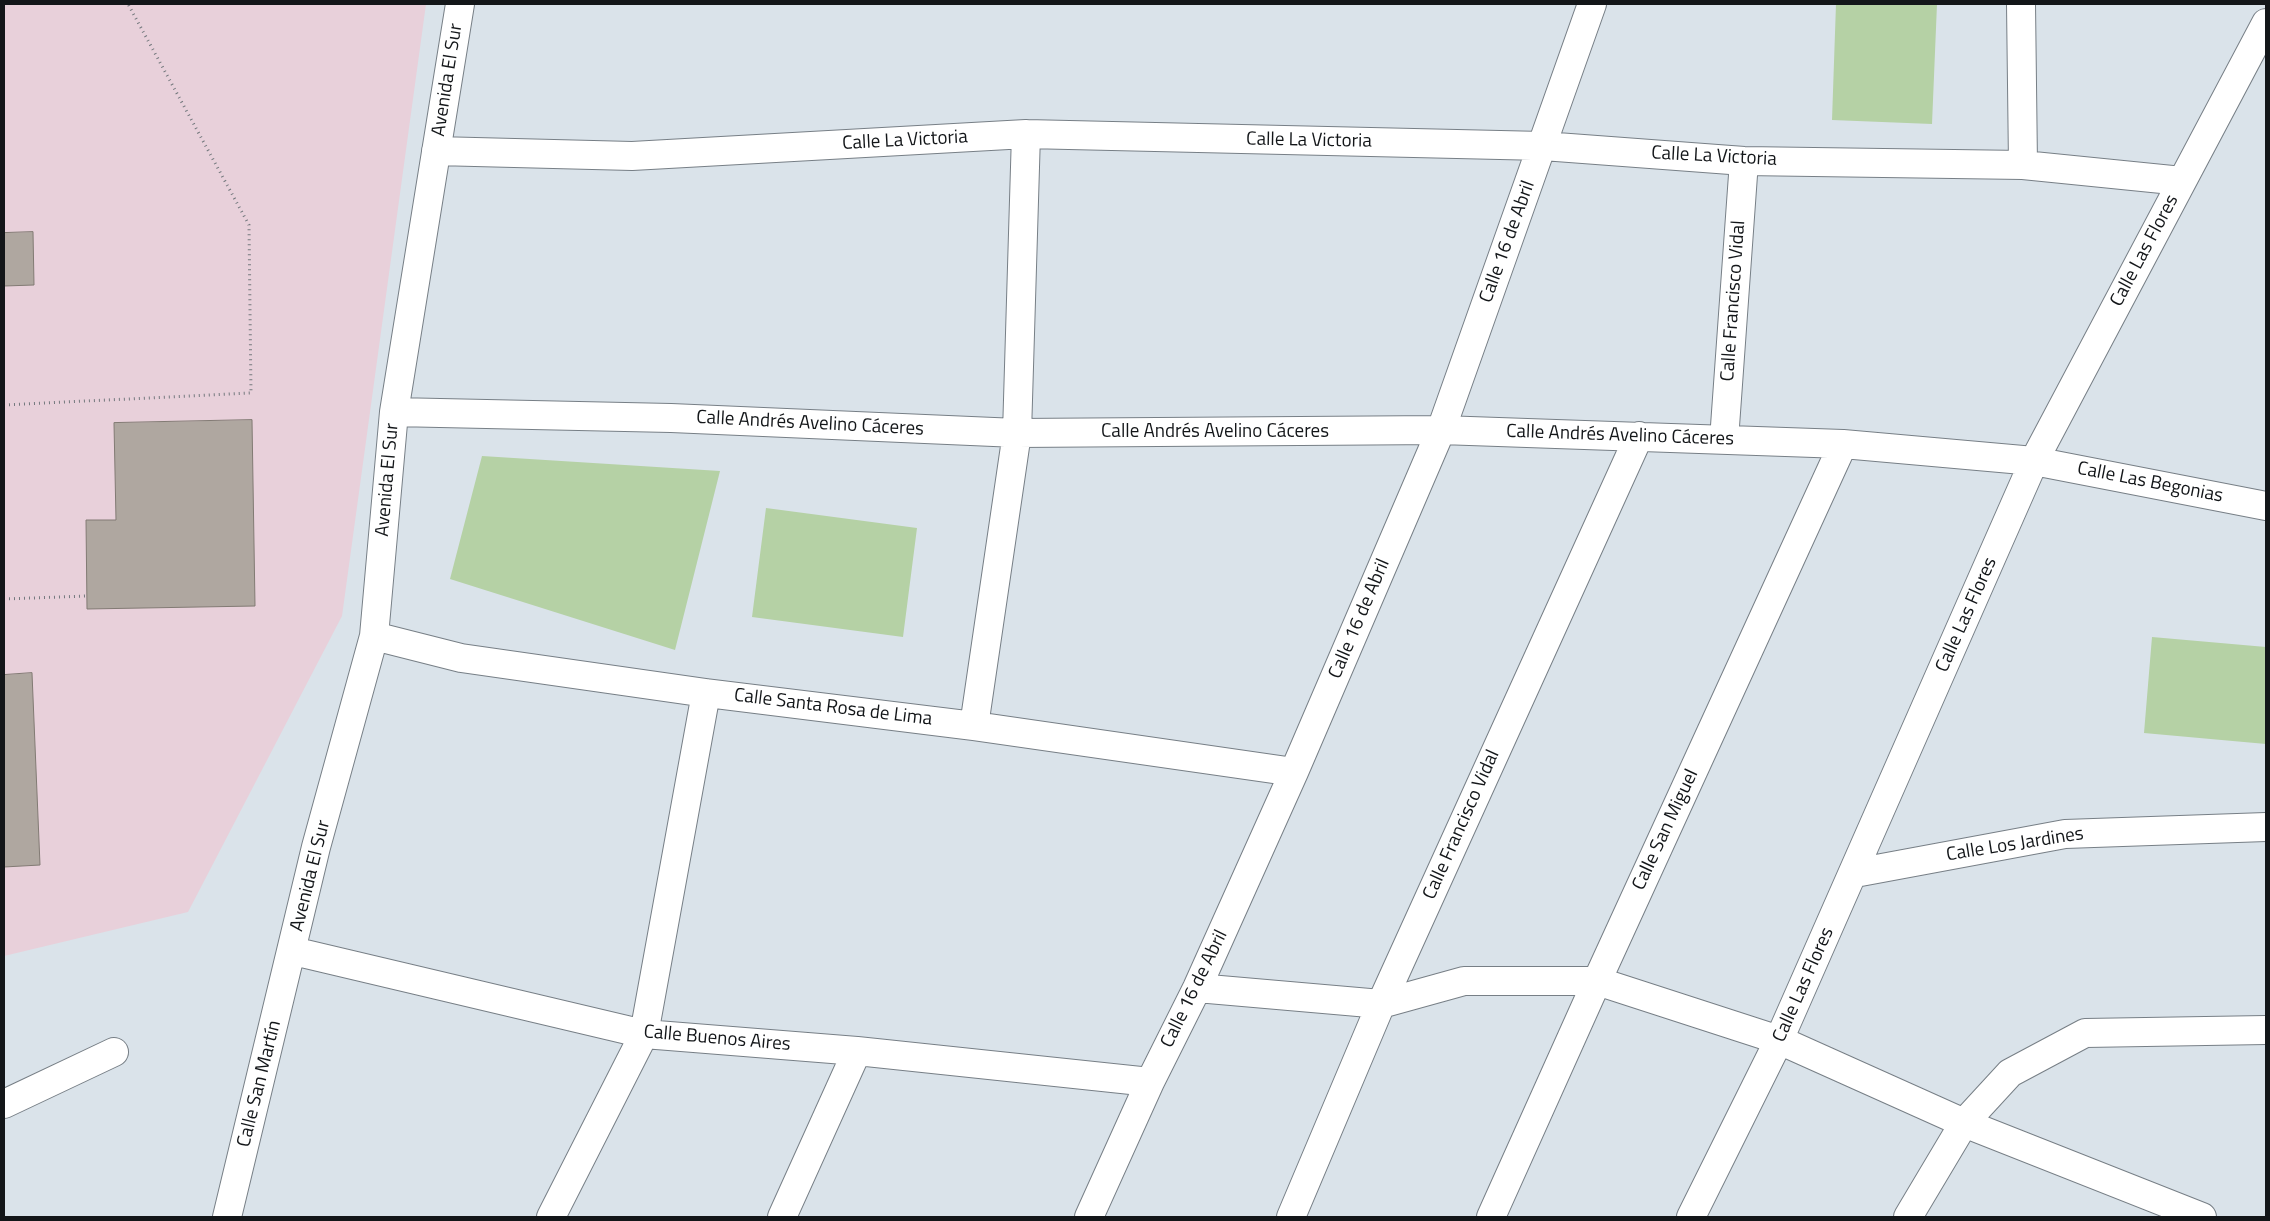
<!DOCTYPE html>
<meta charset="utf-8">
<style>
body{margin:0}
#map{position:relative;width:2270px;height:1221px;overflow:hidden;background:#dae3ea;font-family:"Titillium Web",sans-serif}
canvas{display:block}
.frame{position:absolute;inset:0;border:5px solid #131619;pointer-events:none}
</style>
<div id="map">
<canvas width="2270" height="1221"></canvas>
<div class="frame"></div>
</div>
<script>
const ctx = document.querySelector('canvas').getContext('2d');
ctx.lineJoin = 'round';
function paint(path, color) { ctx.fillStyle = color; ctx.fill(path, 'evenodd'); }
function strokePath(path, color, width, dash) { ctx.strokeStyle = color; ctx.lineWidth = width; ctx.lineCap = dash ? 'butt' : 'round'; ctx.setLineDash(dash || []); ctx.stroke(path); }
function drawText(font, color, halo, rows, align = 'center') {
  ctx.font = font + ' "Titillium Web",sans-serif'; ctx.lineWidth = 4; ctx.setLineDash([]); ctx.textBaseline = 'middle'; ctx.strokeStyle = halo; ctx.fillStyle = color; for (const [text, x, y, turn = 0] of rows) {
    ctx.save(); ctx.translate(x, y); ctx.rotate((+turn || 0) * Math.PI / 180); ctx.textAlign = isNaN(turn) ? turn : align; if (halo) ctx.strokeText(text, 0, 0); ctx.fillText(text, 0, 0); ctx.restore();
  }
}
paint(new Path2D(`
 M4,4H426L342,616L188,912L4,956Z`), '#e8d0da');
paint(new Path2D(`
 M1836,4H1937L1932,124L1832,120Z
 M482,456L720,471L675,650L450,579Z
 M766,508L917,528L903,637L752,617Z
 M2152,637L2266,647V744L2144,733Z`), '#b5d1a5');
const building = new Path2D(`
 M33,232L34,285L4,286V233Z
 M252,420L255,606L87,609L86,520H116L114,423Z
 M32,673L40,865L4,867V675Z`);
paint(building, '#afa7a0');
strokePath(building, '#827b74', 1);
const street = new Path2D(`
 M2021,4L2023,165
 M436,151L632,156L1026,134L1543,146L1744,161L2023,165L2182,181
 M394,412L671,418L1017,433L1441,430L1843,444L2034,461L2266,506
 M1724,440L1744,161
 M374,636L461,658L706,693L974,726L1294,772
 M974,726L1017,433L1026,134
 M1855,873L2065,834L2266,827
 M293,951L644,1034L857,1051L1150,1082
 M1197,988L1381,1004L1464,981H1597L1779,1040L1964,1123L2202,1217
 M4,1104L114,1052
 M227,1217L316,847L374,636L394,412L460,4
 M551,1217L644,1034L706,693
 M782,1217L857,1051
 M1089,1217L1150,1082L1197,988L1294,772L1441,430L1592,4
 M1291,1217L1381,1004L1639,436
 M1491,1217L1597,981L1843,444
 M1691,1217L1779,1040L2034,461L2266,23
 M1908,1217L1964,1123L2010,1073L2085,1033L2266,1030`);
strokePath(street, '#777f86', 30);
strokePath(new Path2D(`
 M4,405L251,393L249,225L128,4
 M4,599L87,596`), '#73787d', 3, [1, 4]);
strokePath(street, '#fff', 28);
drawText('19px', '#131619', '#fff', [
 ["Avenida El Sur",448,80,-81],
 ["Calle La Victoria",905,141,-3],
 ["Calle La Victoria",1309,141,1],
 ["Calle La Victoria",1714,157,3],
 ["Calle 16 de Abril",1508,242,-70],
 ["Calle Las Flores",2145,251,-62],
 ["Calle Francisco Vidal",1734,301,-86],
 ["Calle Andrés Avelino Cáceres",810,424,3],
 ["Calle Andrés Avelino Cáceres",1215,432],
 ["Calle Andrés Avelino Cáceres",1620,436,2],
 ["Avenida El Sur",388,480,-85],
 ["Calle Las Begonias",2150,483,11],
 ["Calle Las Flores",1967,615,-66],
 ["Calle 16 de Abril",1360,619,-67],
 ["Calle Santa Rosa de Lima",833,708,7],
 ["Calle Francisco Vidal",1462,825,-66],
 ["Calle San Miguel",1666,830,-65],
 ["Calle Los Jardines",2015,845,-9],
 ["Avenida El Sur",311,876,-76],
 ["Calle Las Flores",1804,985,-66],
 ["Calle 16 de Abril",1195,989,-64],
 ["Calle Buenos Aires",717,1039,5],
 ["Calle San Martín",260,1084,-76]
]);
</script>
